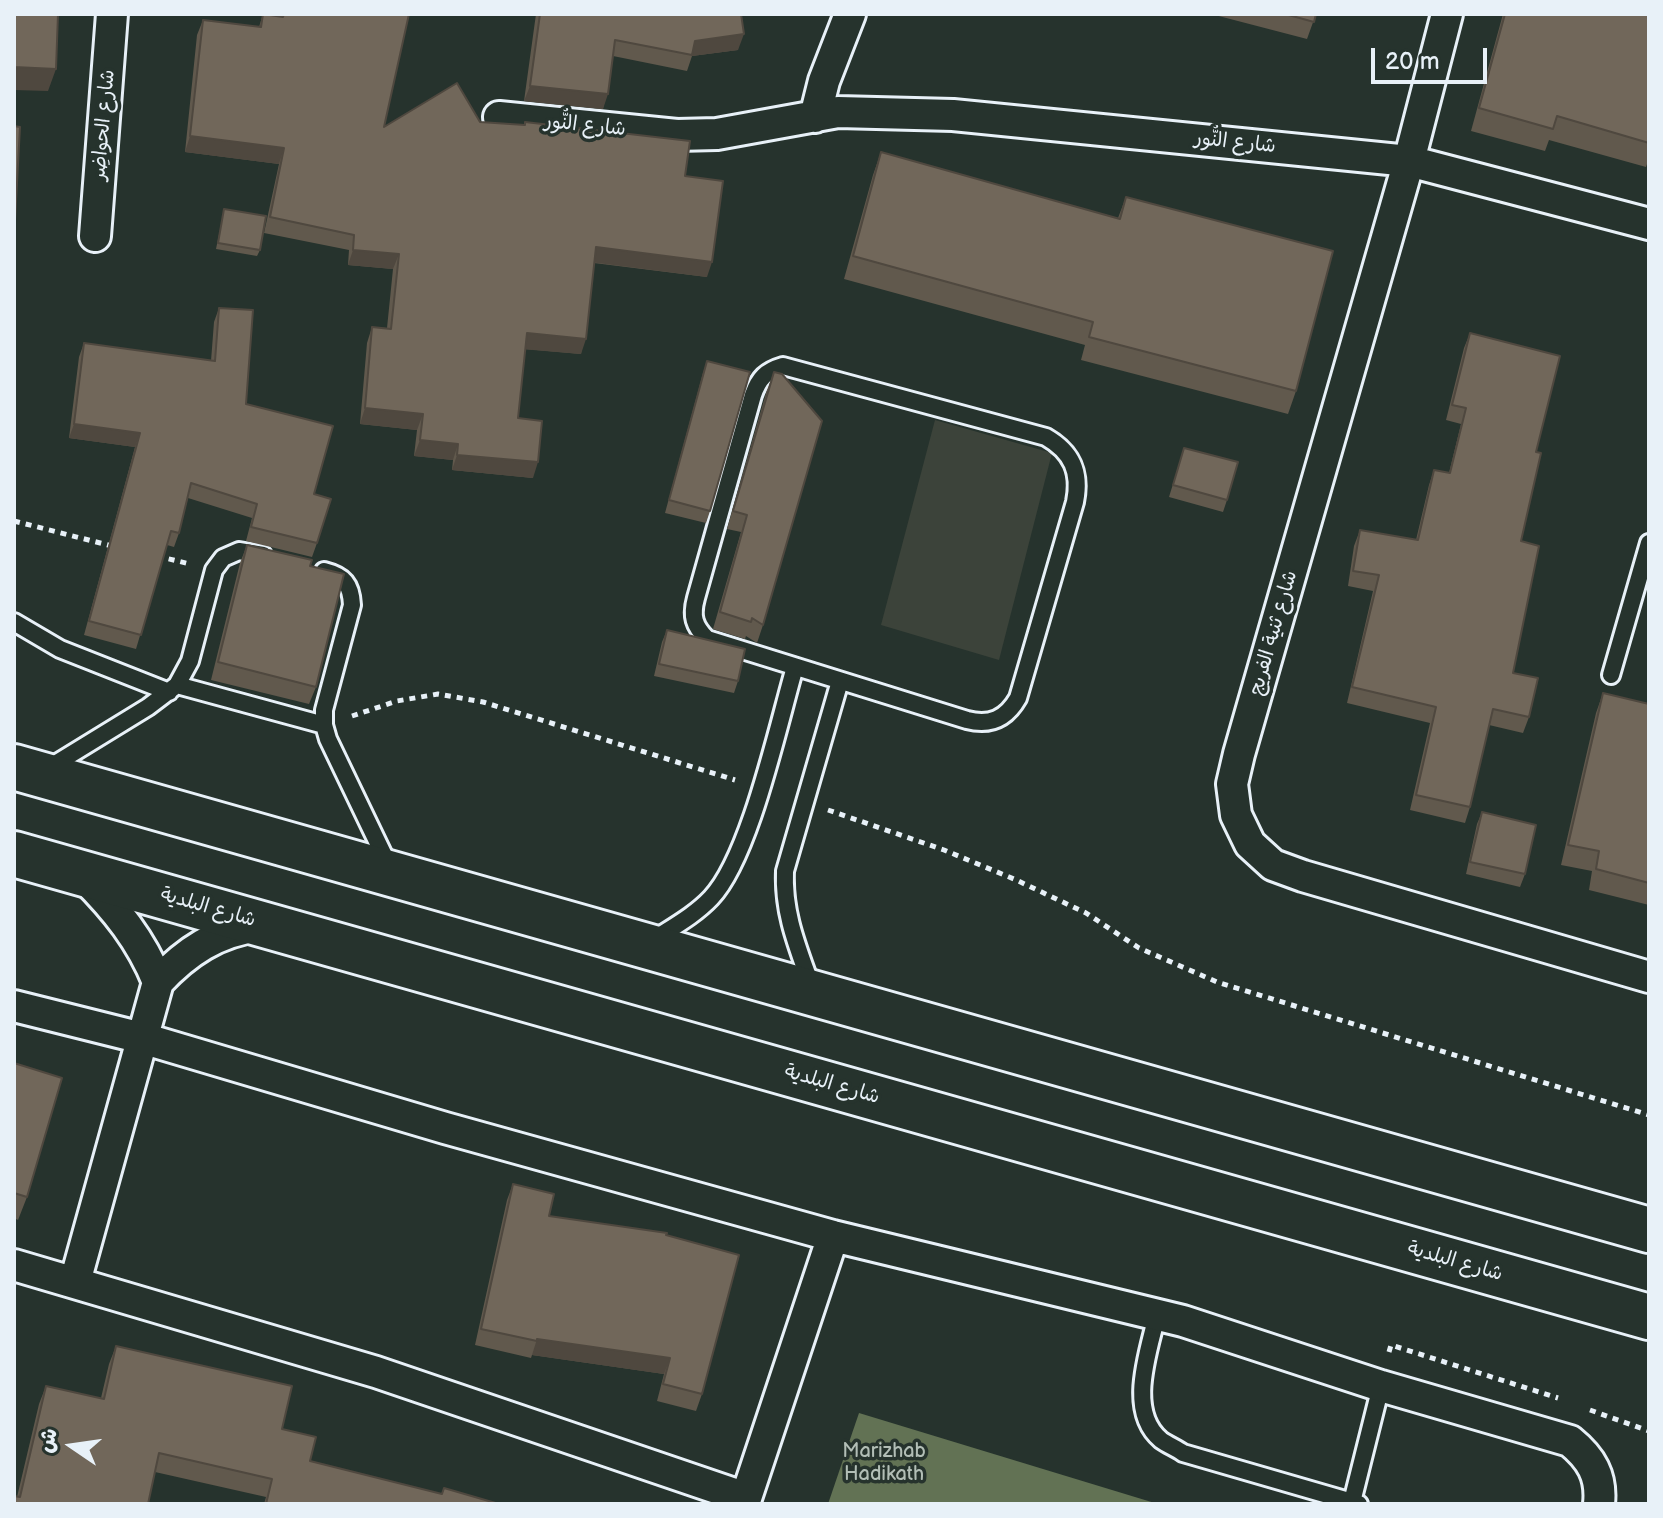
<!DOCTYPE html>
<meta charset="utf-8">
<style>
body{margin:0}
#map{position:relative;width:1663px;height:1518px;overflow:hidden;background:#26332d;font-family:"Balsamiq Sans","Playpen Sans Arabic",sans-serif}
canvas{display:block}
.frame{position:absolute;inset:0;border:16px solid #e8f1f8;pointer-events:none}
.north{position:absolute;left:32px;top:1406px;width:80px;height:80px;-webkit-text-stroke:6px #26332d;paint-order:stroke;rotate:283deg;font-size:22px;font-weight:700;line-height:32px;text-align:center;color:#e8f1f8}
.north::after{content:'';display:block;margin:auto;width:28px;height:36px;background:#e8f1f8;clip-path:polygon(50% 0,100% 100%,50% 72%,0 100%)}
.scale{position:absolute;left:1371px;top:48px;width:116px;height:36px;box-sizing:border-box;border:4px solid #e8f1f8;border-top:0;padding-left:10px;font-size:24px;line-height:28px;white-space:nowrap;color:#e8f1f8;-webkit-text-stroke:6px #26332d;paint-order:stroke}
</style>
<div id="map">
<canvas width="1663" height="1518"></canvas>
<div class="frame"></div>
<div class="north">ش</div>
<div class="scale">20 m</div>
</div>
<script>
const ctx = document.querySelector('canvas').getContext('2d');
ctx.lineJoin = 'round';
function paint(path, color) { ctx.fillStyle = color; ctx.fill(path, 'evenodd'); }
function strokePath(path, color, width, dash) { ctx.strokeStyle = color; ctx.lineWidth = width; ctx.lineCap = dash ? 'butt' : 'round'; ctx.setLineDash(dash || []); ctx.stroke(path); }
function drawText(font, color, halo, rows, align = 'center') {
  ctx.font = font + ' "Balsamiq Sans","Playpen Sans Arabic",sans-serif'; ctx.lineWidth = 7; ctx.setLineDash([]); ctx.textBaseline = 'middle'; ctx.strokeStyle = halo; ctx.fillStyle = color; for (const [text, x, y, turn = 0] of rows) {
    ctx.save(); ctx.translate(x, y); ctx.rotate((+turn || 0) * Math.PI / 180); ctx.textAlign = isNaN(turn) ? turn : align; if (halo) ctx.strokeText(text, 0, 0); ctx.fillText(text, 0, 0); ctx.restore();
  }
}
paint(new Path2D(`
 M935,420L1052,453L999,660L881,625Z`), '#3c433a');
paint(new Path2D(`
 M859,1413L1158,1504H828Z`), '#627254');
const lane = new Path2D(`
 M783,366L1046,437C1072,452 1081,472 1075,502L1018,698C1006,719 990,726 967,720L707,639C694,626 691,616 696,598L753,395C759,378 766,371 783,366Z
 M324,571C344,576 351,584 352,605L324,710V725L328,739L389,866
 M14,622L60,649L169,692
 M1611,675L1649,543
 M177,685L324,725
 M47,769L148,707L177,685L190,661L214,570L223,558L239,551L263,555
 M650,942C671,928 694,916 711,898C750,857 778,725 795,667
 M812,988C798,948 783,914 785,871L840,681
 M1157,1315C1149,1351 1126,1411 1161,1440C1168,1445 1176,1448 1183,1453L1359,1504
 M1352,1502L1381,1386`);
const street = new Path2D(`
 M1447,14L1409,161L1239,754L1232,784L1236,815L1250,844L1273,865L1303,876L1649,977
 M499,117L677,135L717,134L838,112L953,115L1409,161L1649,224
 M815,117L824,81L850,14
 M95,236L112,14
 M84,877C116,909 141,940 158,982
 M14,1006L142,1038L445,1128L833,1236L1183,1321L1381,1386L1570,1441C1591,1458 1602,1476 1599,1504
 M14,1265L376,1372L746,1498
 M75,1282L158,982C186,952 217,931 259,926
 M744,1504L833,1236`);
const primary = new Path2D(`
 M14,767L1649,1230
 M14,854L1649,1317`);
strokePath(lane, '#e8f1f8', 22);
strokePath(street, '#e8f1f8', 36);
strokePath(primary, '#e8f1f8', 50);
strokePath(new Path2D(`
 M14,521L112,546
 M157,556L190,564
 M352,716L397,701L438,694L483,702L735,780
 M828,810L944,850L1014,879L1086,913L1139,948L1217,982L1649,1115
 M1389,1352L1391,1345L1558,1398
 M1590,1410L1649,1431`), '#e8f1f8', 5, [6, 6]);
strokePath(lane, '#26332d', 16);
strokePath(street, '#26332d', 30);
strokePath(primary, '#26332d', 44);
paint(new Path2D(`
 M263,14L281,17L282,14H409L384,127L480,122L524,125L525,122L685,176L707,277L594,263L581,354L525,349L518,418L533,478L452,470L453,460L414,456L417,430L360,424L367,343L372,327L387,328L393,269L348,265L349,250L264,233L279,164L185,152L197,35L203,20L259,27Z
 M536,14H741L738,50L692,56L687,71L613,56L603,109L524,101Z
 M1211,14H1316L1307,39Z
 M1503,14H1649V158L1646,167L1549,140L1545,151L1471,131Z
 M881,152L1118,218L1126,197L1296,391L1288,414L1081,360L1085,345L844,279L873,175Z
 M224,209L260,250L257,256L216,249Z
 M219,308L246,404L314,494L317,543L312,557L246,541L252,518L188,498L179,533L174,547L167,545L136,649L84,635L135,447L69,438L79,357L84,343L211,361L214,322Z
 M1470,333L1536,452L1521,541L1513,673L1529,717L1523,733L1489,725L1470,807L1465,823L1410,810L1430,723L1347,703L1373,591L1348,586L1354,546L1360,530L1416,540L1429,485L1434,470L1449,473L1461,424L1446,420L1464,348Z
 M707,361L710,511L706,523L665,513L703,373Z
 M774,372L763,625L757,643L746,636L745,639L713,629L741,532L727,529L767,390Z
 M1184,448L1227,500L1223,512L1169,497Z
 M247,545L310,566L316,687L309,704L211,680L240,563Z
 M667,630L738,681L734,693L654,676L662,642Z
 M1603,693L1649,704V905L1589,890L1592,871L1561,865L1596,713Z
 M1482,812L1525,874L1520,887L1466,874L1477,824Z
 M14,1063L27,1197L18,1220L14,1218Z
 M513,1184L549,1216L666,1235L702,1394L696,1411L657,1401L664,1374L532,1355L531,1358L475,1345L507,1200Z
 M116,1346L282,1429L310,1461L441,1494L499,1504H264L266,1497L155,1472L148,1504L17,1497L39,1404L46,1386L101,1398L109,1364Z`), '#61594d');
paint(new Path2D(`
 M744,34L738,50L692,56L695,41Z
 M14,67L56,69L48,91L14,90Z
 M530,86L608,94L603,109L524,101Z
 M190,136L284,148L279,164L185,152Z
 M596,247L712,262L707,277L590,262Z
 M353,250L399,254L393,269L348,265Z
 M527,333L586,339L581,354L521,349Z
 M365,408L423,414L417,430L360,424Z
 M74,424L140,433L135,447L69,438Z
 M420,440L458,444L453,460L414,456Z
 M457,455L538,462L533,478L452,470Z
 M537,1339L670,1358L664,1374L532,1355Z`), '#4f483f');
const building = new Path2D(`
 M14,14H58L56,69L14,67Z
 M263,14L283,17L284,14H409L384,127L457,83L480,122L525,125V122L690,141L685,176L723,181L712,262L596,247L586,339L527,333L518,418L542,421L538,462L457,455L458,444L420,440L423,414L365,408L372,327L391,329L399,254L353,250L354,235L270,217L284,148L190,136L203,20L261,27Z
 M540,14H741L744,34L695,41L692,55L615,40L608,94L530,86Z
 M1285,14H1316L1314,22Z
 M1505,14H1649V143L1557,116L1553,129L1479,108Z
 M14,126L20,127L14,239Z
 M881,152L1120,219L1126,197L1333,251L1296,391L1089,337L1093,322L853,256Z
 M224,209L266,216L260,250L218,243Z
 M219,308L253,310L246,404L333,426L314,494L331,499L317,543L251,527L257,504L191,483L179,533L171,531L141,635L89,621L140,433L74,424L84,343L215,361Z
 M1470,333L1560,356L1536,452L1541,453L1521,541L1539,546L1513,673L1538,678L1529,717L1493,709L1470,807L1416,795L1436,707L1352,687L1379,575L1353,571L1360,530L1418,540L1434,470L1450,473L1466,408L1452,405Z
 M707,361L750,372L710,511L669,500Z
 M774,372L782,374L822,421L763,625L752,618L751,622L720,612L747,515L733,511Z
 M1184,448L1238,462L1227,500L1173,485Z
 M247,545L312,560L310,566L344,574L316,687L218,662Z
 M667,630L745,649L738,681L659,664Z
 M1603,693L1649,704V883L1596,869L1599,851L1568,845Z
 M1482,812L1536,825L1525,874L1470,862Z
 M14,1063L62,1078L27,1197L14,1193Z
 M513,1184L554,1194L549,1216L667,1233L666,1235L739,1255L702,1394L663,1384L670,1358L537,1339V1341L481,1329Z
 M116,1346L292,1386L282,1429L316,1437L310,1461L442,1494L444,1488L499,1504H266L272,1479L159,1453L148,1504H14V1496L20,1497L46,1386L104,1399Z`);
paint(building, '#71675a');
strokePath(building, '#4f483f', 2);
drawText('20px', '#e8f1f8', '#26332d', [
 ["شارع الحواضِر",104,125,-85],
 ["شارع النُّور",585,126,6],
 ["شارع النُّور",1235,143,6],
 ["شارع ثنية الفريج",1274,633,-74],
 ["شارع البلدية",208,908,16],
 ["شارع البلدية",832,1085,16],
 ["شارع البلدية",1455,1262,16]
]);
drawText('20px', '#b2beb6', '#26332d', [
 ["Marizhab",884,1452],
 ["Hadikath",884,1475]
]);
</script>
